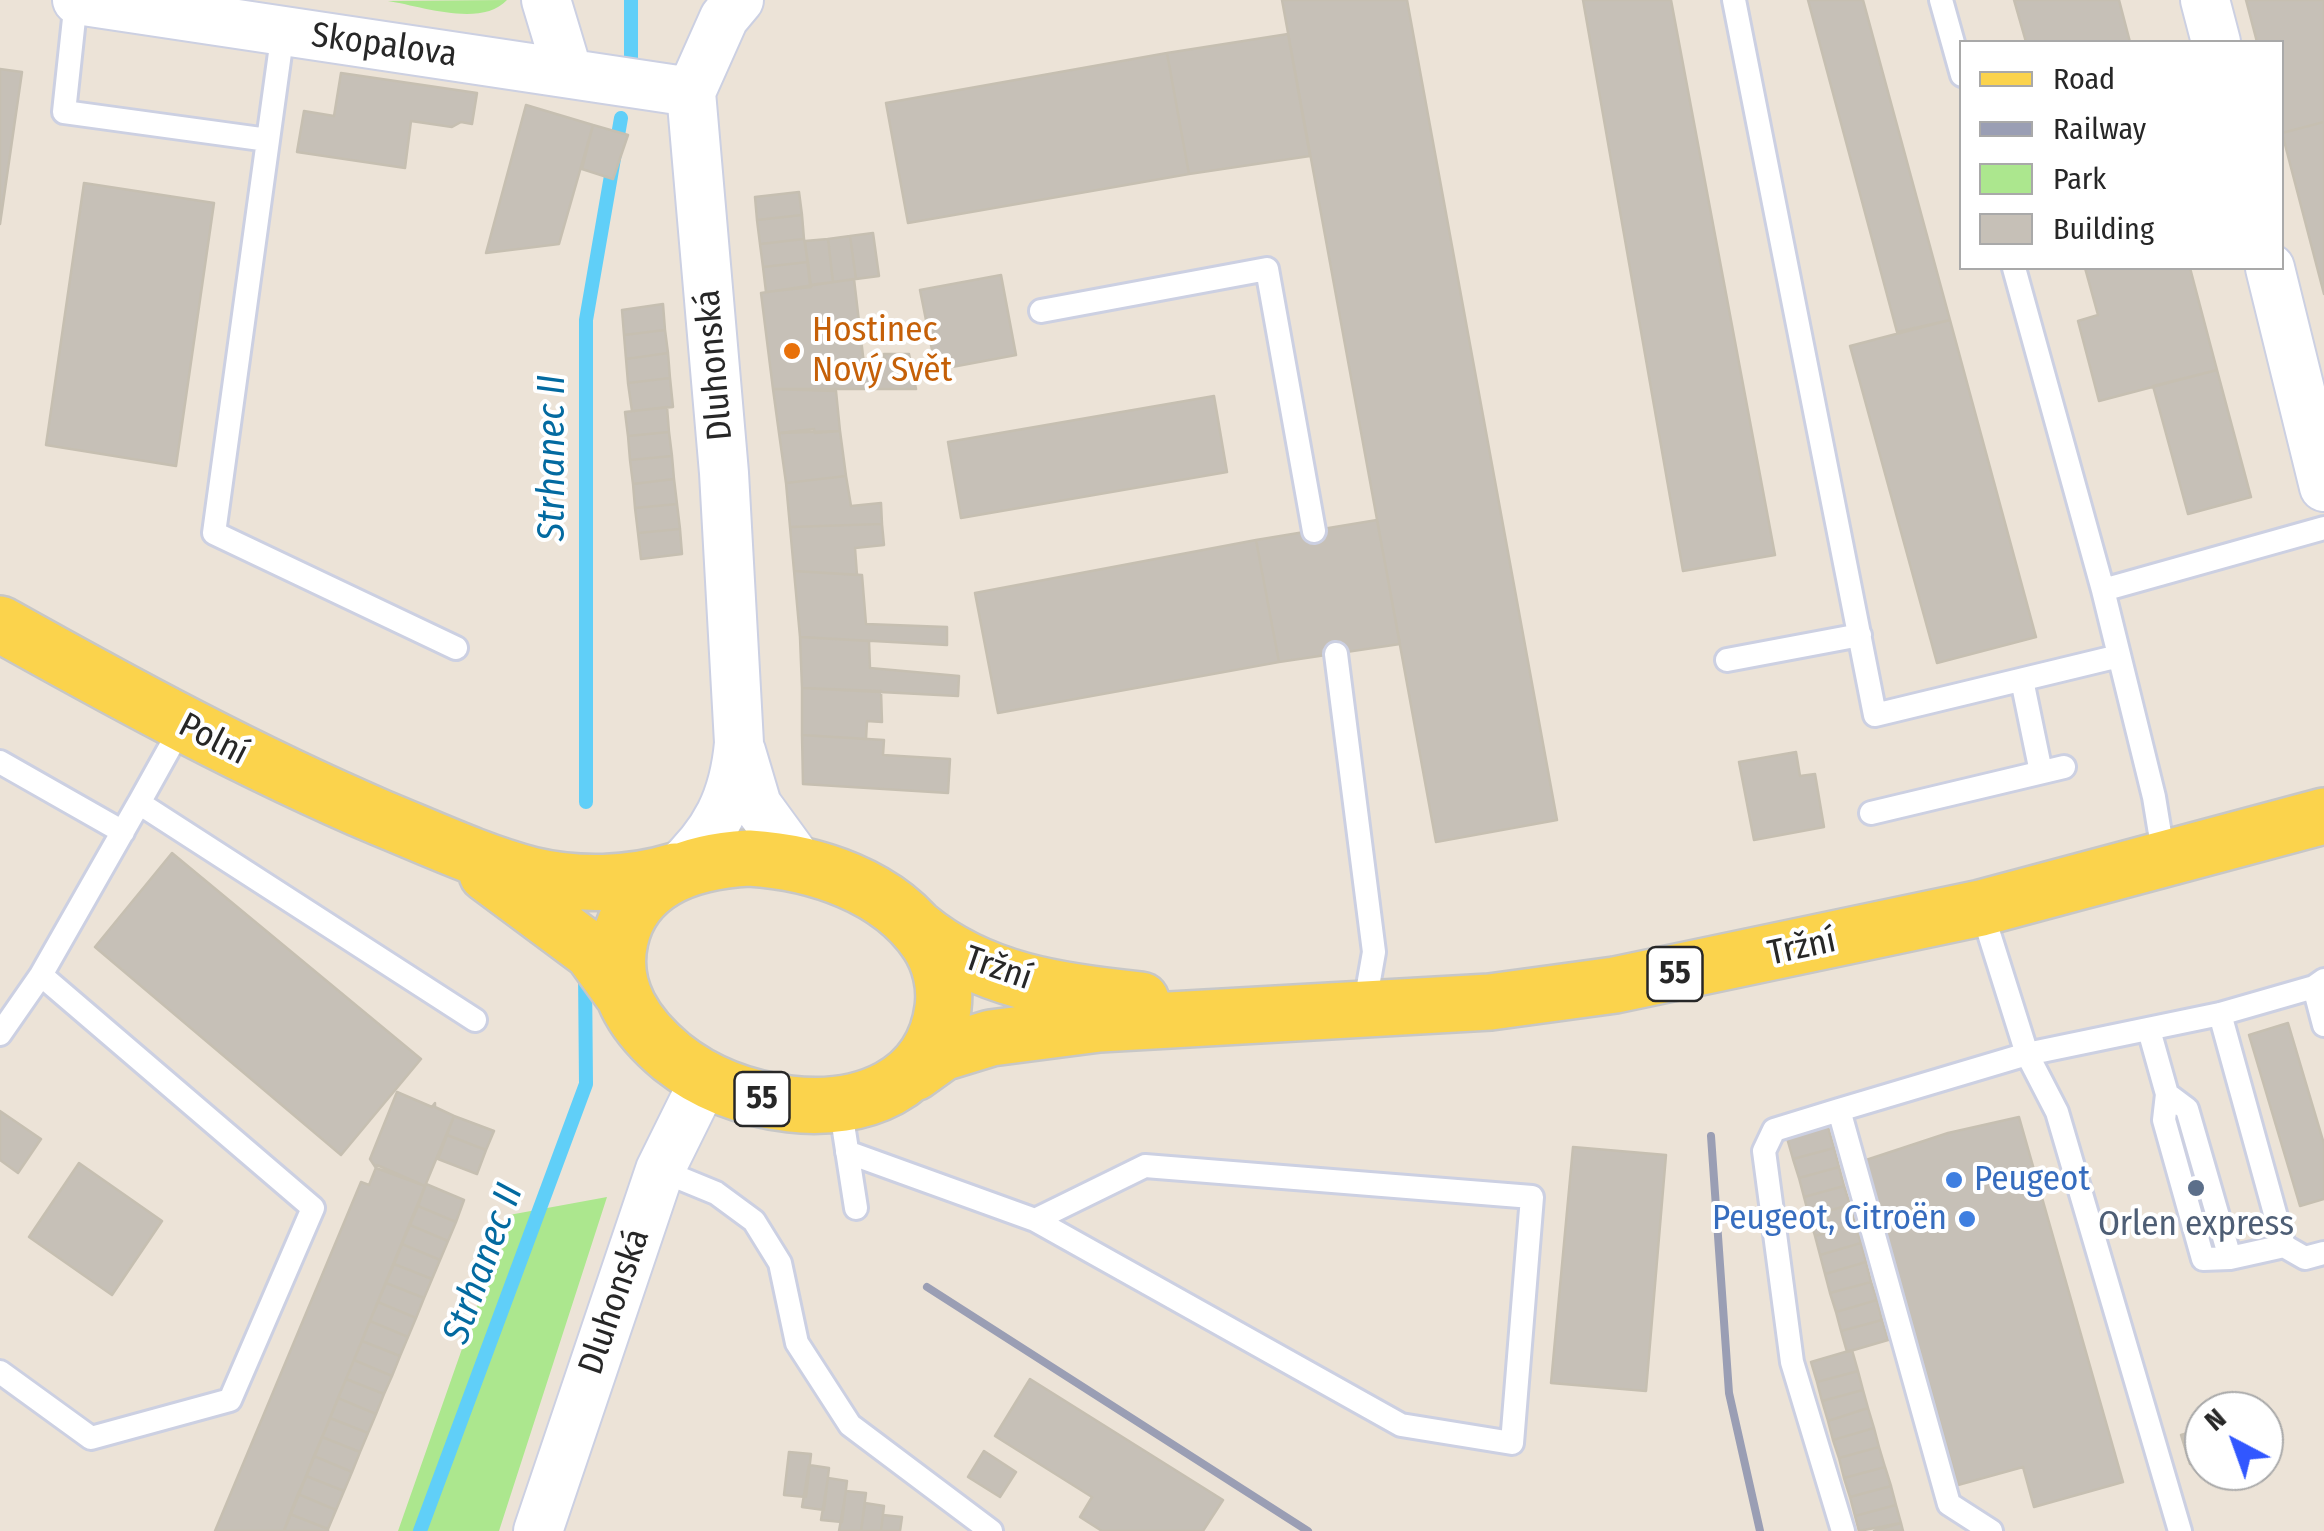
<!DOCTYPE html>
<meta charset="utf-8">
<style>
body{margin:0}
#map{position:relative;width:2324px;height:1531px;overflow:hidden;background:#ece3d7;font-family:"Fira Sans Condensed",sans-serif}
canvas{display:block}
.legend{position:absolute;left:1959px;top:40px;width:325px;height:230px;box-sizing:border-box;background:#fff;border:2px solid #a9a9a9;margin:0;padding:12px 18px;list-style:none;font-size:30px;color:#272727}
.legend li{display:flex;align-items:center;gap:20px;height:50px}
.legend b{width:50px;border:2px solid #a9a9a9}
.north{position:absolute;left:2184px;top:1391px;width:100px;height:100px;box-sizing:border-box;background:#fff;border:2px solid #a9a9a9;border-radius:50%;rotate:319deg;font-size:28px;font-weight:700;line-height:40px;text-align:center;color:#272727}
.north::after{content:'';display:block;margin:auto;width:35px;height:45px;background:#3157ff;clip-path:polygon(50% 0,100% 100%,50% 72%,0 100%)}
</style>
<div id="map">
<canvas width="2324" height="1531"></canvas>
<ul class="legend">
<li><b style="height:12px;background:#fbd34c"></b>Road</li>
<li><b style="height:12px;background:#9a9eb4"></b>Railway</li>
<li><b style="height:28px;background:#ace78e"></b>Park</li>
<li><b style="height:28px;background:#c6c0b7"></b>Building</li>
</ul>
<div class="north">N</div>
</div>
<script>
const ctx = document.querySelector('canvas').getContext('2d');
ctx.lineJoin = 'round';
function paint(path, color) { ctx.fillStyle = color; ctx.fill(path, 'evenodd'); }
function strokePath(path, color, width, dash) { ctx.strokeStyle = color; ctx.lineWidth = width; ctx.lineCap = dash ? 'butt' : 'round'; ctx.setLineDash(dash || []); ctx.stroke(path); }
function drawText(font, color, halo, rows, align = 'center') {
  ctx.font = font + ' "Fira Sans Condensed",sans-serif'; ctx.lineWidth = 8; ctx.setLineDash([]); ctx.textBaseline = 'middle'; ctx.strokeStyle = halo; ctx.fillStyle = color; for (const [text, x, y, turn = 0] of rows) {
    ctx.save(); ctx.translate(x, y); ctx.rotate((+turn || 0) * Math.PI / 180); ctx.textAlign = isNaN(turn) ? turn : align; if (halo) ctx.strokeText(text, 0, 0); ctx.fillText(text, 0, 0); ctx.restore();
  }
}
paint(new Path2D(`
 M507,0C481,28 421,6 388,1Z
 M607,1197L499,1531H398L509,1215Z`), '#ace78e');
strokePath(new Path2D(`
 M631,63V0
 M586,802V320L621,118
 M420,1531L586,1084L585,972`), '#60cff8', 14);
const building = new Path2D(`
 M1282,0H1407L1557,820L1436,842Z
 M1583,0H1671L1775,555L1683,571Z
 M1808,0H1863L1950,320L1897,332Z
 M2014,0H2119L2130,42H2026Z
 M2246,0H2324V122L2282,133V42H2257Z
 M1288,34L1310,156L1189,174L1167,53Z
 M1167,53L1189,174L908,223L886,103Z
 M0,69L22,72L0,224Z
 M341,73L477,93L472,124L461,122L452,127L411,121L405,168L297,152L304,111L334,116Z
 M526,105L593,125L559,244L486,253Z
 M2324,122V294L2282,133Z
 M593,125L628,135L613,179L582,169Z
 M84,183L214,203L176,466L46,445Z
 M799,192L802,215L757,220L755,197Z
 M802,215L804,239L760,244L757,220Z
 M873,233L879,276L856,279L850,236Z
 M850,236L856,279L833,282L828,239Z
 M804,239L808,262L763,267L760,244Z
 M828,239L833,282L810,285L805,241Z
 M808,262L811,287L766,292L763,267Z
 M2085,268H2190L2217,370L2099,401L2078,321L2098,315Z
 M1001,275L1016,355L936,370L920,290Z
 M854,279L865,373L876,372V363H885L884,354H909L916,389H773L761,293Z
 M663,304L665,330L624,335L622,310Z
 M1950,320L2036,637L1937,663L1850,346Z
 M665,330L668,353L626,359L624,335Z
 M668,353L670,378L628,383L626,359Z
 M2217,370L2251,497L2188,514L2153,386Z
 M670,378L673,407L632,411L628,383Z
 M773,389L836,391L840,431L779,433Z
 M1214,396L1227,472L961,518L948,442Z
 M667,407L669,432L628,436L625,412Z
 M814,429L815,433L840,431L846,476L786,483L779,433Z
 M669,432L672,456L630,460L628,436Z
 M672,456L674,479L633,484L630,460Z
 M846,476L851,506L881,503L882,524L790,527L786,483Z
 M674,479L677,504L635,508L633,484Z
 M677,504L680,529L638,533L635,508Z
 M1377,520L1400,644L1279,662L1256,540Z
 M882,524L884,545L855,548L857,575L794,571L790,527Z
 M680,529L682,554L641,559L638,533Z
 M1256,540L1279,662L998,713L975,593Z
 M794,571L862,575L866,624L947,627V645L800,637Z
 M800,637L869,641L870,668L959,676L958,696L802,688Z
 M802,688L881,691L882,722L867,721L866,739L802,735Z
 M802,735L884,740L883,755L950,759L948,793L803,784Z
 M1796,752L1800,776L1815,774L1824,827L1754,840L1739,762Z
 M172,853L421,1059L341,1155L95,947Z
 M2288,1023L2324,1144V1199L2300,1206L2249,1035Z
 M397,1092L432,1107L435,1103V1107L454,1116L425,1186L376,1168L370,1159Z
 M0,1111L41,1139L18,1173L0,1160Z
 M454,1116L494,1131L486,1150L447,1135Z
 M2019,1117L2123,1482L2034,1507L2023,1467L1958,1485L1866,1160L1948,1133Z
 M1828,1127L1834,1148L1793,1159L1787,1138Z
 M447,1135L486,1150L477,1174L438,1159Z
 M1573,1147L1666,1155L1646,1391L1551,1383Z
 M1834,1148L1839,1167L1799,1178L1793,1159Z
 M79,1163L162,1221L112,1295L29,1237Z
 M377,1165L425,1186L284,1531H215L361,1182L369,1185Z
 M1839,1167L1844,1186L1804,1197L1799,1178Z
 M426,1184L464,1200L456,1222L418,1206Z
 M1844,1186L1850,1205L1809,1216L1804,1197Z
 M1850,1205L1855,1224L1815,1236L1809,1216Z
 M418,1206L456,1222L448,1241L410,1225Z
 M1855,1224L1861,1243L1820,1255L1815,1236Z
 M410,1225L448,1241L440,1260L402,1244Z
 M1861,1243L1866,1262L1825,1274L1820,1255Z
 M402,1244L440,1260L432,1279L394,1264Z
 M1866,1262L1871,1282L1830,1293L1825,1274Z
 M394,1264L432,1279L424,1298L386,1283Z
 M1871,1282L1877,1300L1836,1312L1830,1293Z
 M386,1283L424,1298L416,1318L378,1302Z
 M1877,1300L1882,1320L1841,1331L1836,1312Z
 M378,1302L416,1318L408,1337L370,1321Z
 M1882,1320L1888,1340L1847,1352L1841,1331Z
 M370,1321L408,1337L400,1356L362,1341Z
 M362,1341L400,1356L392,1376L354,1360Z
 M1852,1350L1858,1371L1817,1382L1811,1362Z
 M354,1360L392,1376L384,1394L346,1379Z
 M1858,1371L1863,1390L1822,1401L1817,1382Z
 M346,1379L384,1394L376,1414L338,1398Z
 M1030,1379L1223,1500L1203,1531H1102L1080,1517L1092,1497L995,1436Z
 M1863,1390L1868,1408L1828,1421L1822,1401Z
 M338,1398L376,1414L368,1433L330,1418Z
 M1868,1408L1874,1428L1833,1440L1828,1421Z
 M330,1418L368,1433L360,1452L322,1437Z
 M1874,1428L1879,1447L1839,1458L1833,1440Z
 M2198,1430L2204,1460L2190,1464L2181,1435Z
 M322,1437L360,1452L352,1472L314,1456Z
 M1879,1447L1885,1467L1844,1478L1839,1458Z
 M984,1451L1016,1472L1000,1497L968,1477Z
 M789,1452L811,1454L806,1497L784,1495Z
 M314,1456L352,1472L344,1491L306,1476Z
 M809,1465L829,1468L824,1510L802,1507Z
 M1885,1467L1891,1486L1850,1497L1844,1478Z
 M306,1476L344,1491L336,1510L298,1494Z
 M828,1478L847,1481L842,1522L821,1520Z
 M1891,1486L1896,1505L1855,1516L1850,1497Z
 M846,1491L866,1493L861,1531H839Z
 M298,1494L336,1510L328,1529L290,1514Z
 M865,1503L884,1506L881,1531H861Z
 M1896,1505L1901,1523L1859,1531L1855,1516Z
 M290,1514L328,1529V1531H284Z
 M883,1515L902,1517L900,1531H881Z
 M1901,1523L1903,1531H1874Z`);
paint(building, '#c6c0b7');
strokePath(building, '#c6bfb1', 2.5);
const service = new Path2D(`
 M76,0L64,112L268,140
 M1734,0L1875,715L2119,656
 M1941,0L1962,75
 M283,31L214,533L456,648
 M2014,268L2103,590L2324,528
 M1041,311L1267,269L1314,531
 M2103,590L2154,797L2164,858
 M1336,654L1374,952L1364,1009
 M1727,660L1860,635
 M2022,680L2041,772
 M183,724L139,803L475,1020
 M0,762L123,832
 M1871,813L2064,767
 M1981,908L2027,1054L2057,1112L2180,1531
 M2314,987L2324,1025
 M2220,1014L2284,1246L2305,1258L2324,1253
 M2149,1030L2167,1094L2164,1120L2203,1259L2230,1258L2284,1246
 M0,1034L41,975
 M2167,1094L2187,1109L2230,1258
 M840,1105L856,1208
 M1839,1110L1774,1130L1764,1151L1792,1362L1843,1531
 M847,1152L1035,1220L1401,1425L1512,1443L1532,1197L1145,1166L1035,1220
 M660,1170L716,1193L754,1221L780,1263L797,1343L850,1425L991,1531
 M0,1372L91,1438L230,1400L313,1208L41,975L139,803
 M1991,1531L1949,1504L1839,1110L2027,1054L2220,1014L2314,987L2324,980`);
const minor = new Path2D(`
 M77,0L691,92
 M546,0L568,73
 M2205,0L2216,42
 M2270,268L2324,487
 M741,751L757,805L800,864
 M675,871C716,834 734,798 739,743L724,473L691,92L724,18L739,0
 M538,1531L660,1170L705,1079`);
const primary = new Path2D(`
 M0,624C125,694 250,762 381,818C430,838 481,862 531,875C577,886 630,885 675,871
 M749,858C814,862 890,886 928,943C940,961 946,986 943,1008C933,1086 861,1112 790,1104C748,1099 706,1084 672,1057C636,1027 609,989 620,940C633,878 694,861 749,858Z
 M487,874L592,952L621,992
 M917,928C981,981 1061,992 1141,1000
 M914,1073L942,1053L991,1038L1099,1024L1490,1002L1615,985L1981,908L2324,816`);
strokePath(service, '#ccd0e2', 28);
strokePath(minor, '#ccd0e2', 52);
strokePath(primary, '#c7c7c7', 60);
strokePath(service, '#fff', 22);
strokePath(minor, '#fff', 48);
strokePath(primary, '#fbd34c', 55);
strokePath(new Path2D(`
 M1711,1136L1729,1393L1760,1531
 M927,1287L1308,1531`), '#9a9eb4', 8);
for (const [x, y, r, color] of [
 [792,351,10,"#e8710a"],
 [1954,1180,10,"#3f7fe0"],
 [2196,1188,10,"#5c6f8a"],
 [1967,1219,10,"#3f7fe0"]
]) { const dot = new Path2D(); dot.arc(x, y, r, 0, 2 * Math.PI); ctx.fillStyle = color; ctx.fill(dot); strokePath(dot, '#fff', 4); }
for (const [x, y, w] of [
 [1675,974,55],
 [762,1099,55]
]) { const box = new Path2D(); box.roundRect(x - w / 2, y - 27, w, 54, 8); ctx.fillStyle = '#fff'; ctx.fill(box); strokePath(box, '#272727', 2.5); }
drawText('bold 32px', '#272727', null, [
 ["55",1675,974],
 ["55",762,1099]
]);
drawText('35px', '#272727', '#fff', [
 ["Skopalova",384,46,8],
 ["Dluhonská",715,365,-95],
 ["Polní",213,740,27],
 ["Tržní",1802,948,-12],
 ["Tržní",998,969,19],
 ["Dluhonská",615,1302,-71]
]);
drawText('35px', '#c56008', '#fff', [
 ["Hostinec",812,331],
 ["Nový Svět",812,371]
], 'left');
drawText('35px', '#366cbe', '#fff', [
 ["Peugeot",1974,1180],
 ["Peugeot, Citroën",1947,1219,"right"]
], 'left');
drawText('35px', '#4e5e75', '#fff', [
 ["Orlen express",2196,1225]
]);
drawText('italic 38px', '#036aa0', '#fff', [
 ["Strhanec II",553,458,-90],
 ["Strhanec II",484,1264,-70]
]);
</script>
